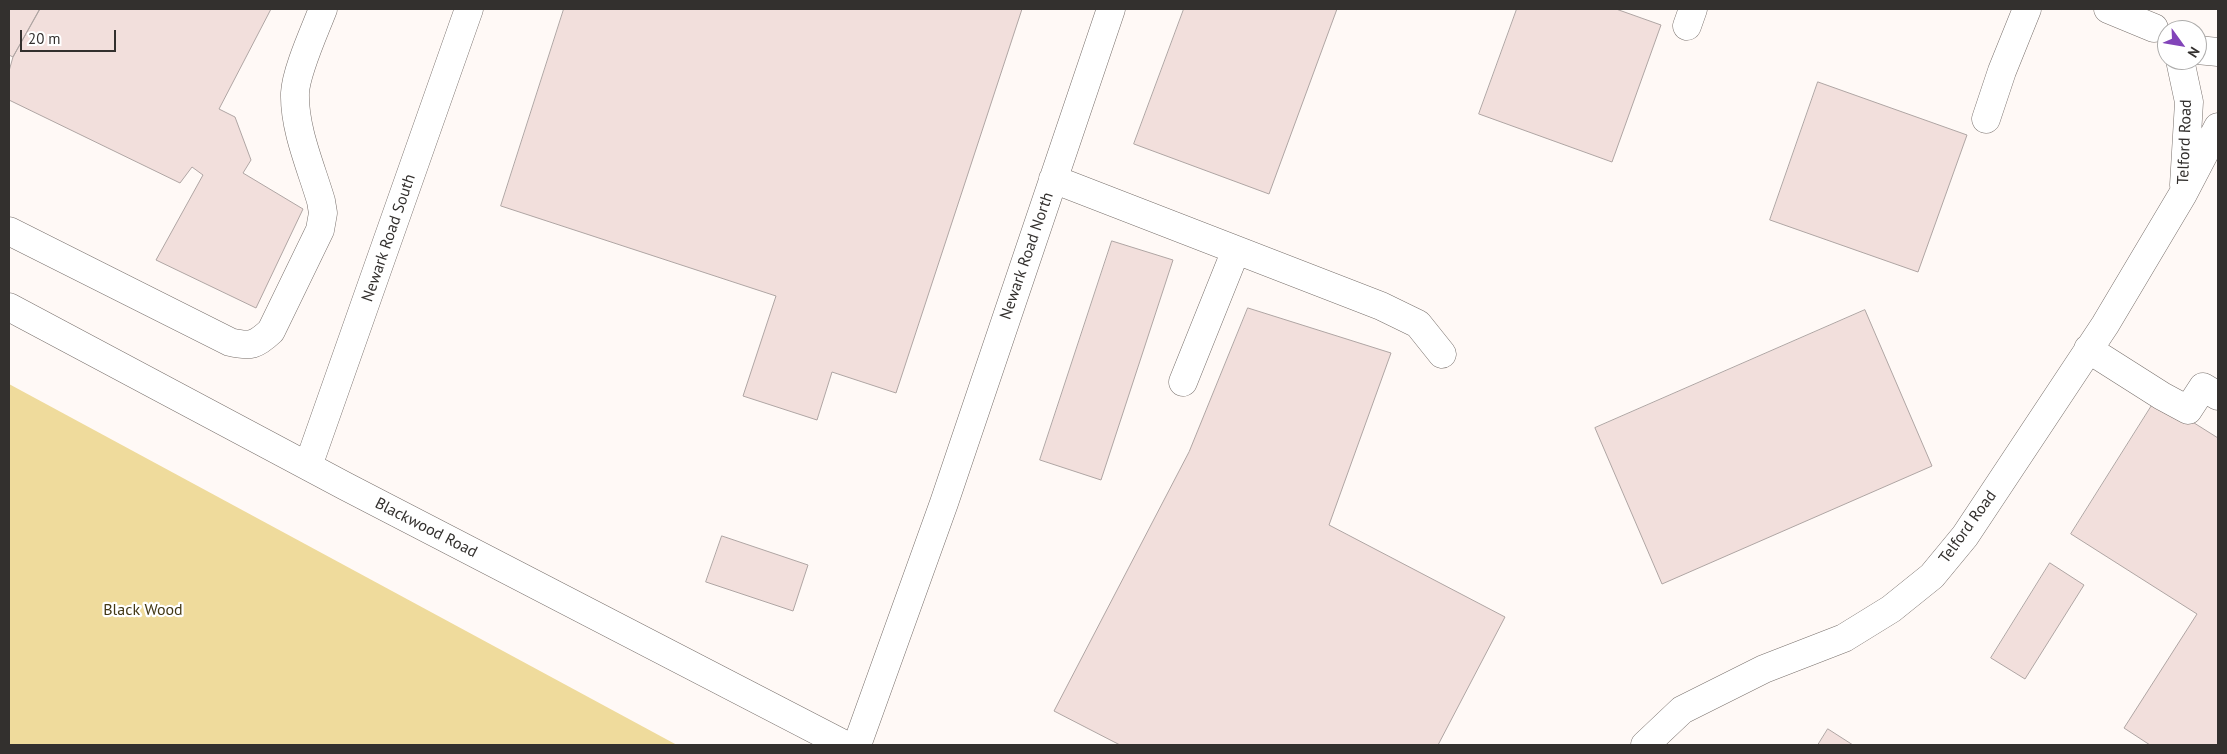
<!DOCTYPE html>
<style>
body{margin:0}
#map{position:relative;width:2227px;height:754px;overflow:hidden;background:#fff9f6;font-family:"PT Sans",sans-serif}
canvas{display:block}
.frame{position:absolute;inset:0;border:10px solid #33302e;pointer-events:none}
.north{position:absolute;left:2157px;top:20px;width:50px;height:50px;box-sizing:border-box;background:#fff;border:1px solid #adacab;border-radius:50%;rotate:122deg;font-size:14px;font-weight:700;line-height:20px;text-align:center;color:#33302e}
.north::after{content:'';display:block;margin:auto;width:18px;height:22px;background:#8244b9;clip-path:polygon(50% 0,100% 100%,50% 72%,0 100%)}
.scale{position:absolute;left:20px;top:30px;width:96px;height:22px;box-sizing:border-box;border:2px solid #33302e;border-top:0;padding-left:6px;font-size:15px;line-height:18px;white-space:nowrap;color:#33302e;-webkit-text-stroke:4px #fff;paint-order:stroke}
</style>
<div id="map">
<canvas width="2227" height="754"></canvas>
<div class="frame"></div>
<div class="north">N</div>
<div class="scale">20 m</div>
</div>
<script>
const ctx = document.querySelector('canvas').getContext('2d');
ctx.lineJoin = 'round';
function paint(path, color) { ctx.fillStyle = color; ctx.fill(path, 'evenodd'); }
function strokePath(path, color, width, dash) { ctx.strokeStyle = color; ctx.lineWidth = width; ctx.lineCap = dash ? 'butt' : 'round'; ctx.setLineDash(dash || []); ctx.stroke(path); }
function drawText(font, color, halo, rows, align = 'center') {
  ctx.font = font + ' "PT Sans",sans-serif'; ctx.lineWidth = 4.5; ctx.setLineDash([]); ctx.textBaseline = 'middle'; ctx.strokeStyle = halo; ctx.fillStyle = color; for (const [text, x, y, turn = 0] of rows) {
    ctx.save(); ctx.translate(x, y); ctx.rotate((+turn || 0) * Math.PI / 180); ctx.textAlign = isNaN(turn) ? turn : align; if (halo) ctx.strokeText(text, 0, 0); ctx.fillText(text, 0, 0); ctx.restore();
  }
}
paint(new Path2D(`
 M9,384L677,745H9Z`), '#efdb9c');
const building = new Path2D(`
 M9,9H40L13,57L9,55Z
 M40,9H271L219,109L235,117L251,160L243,173L303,209L256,308L156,260L203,175L192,167L180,183L9,100V71L13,57Z
 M564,9H1022L896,393L832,372L817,420L743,396L776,296L501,206Z
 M1184,9H1337L1269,194L1134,144Z
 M1517,9H1616L1661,25L1612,162L1479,114Z
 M1818,82L1967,135L1918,272L1770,220Z
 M1112,241L1173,260L1101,480L1040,460Z
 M1248,308L1391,353L1329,525L1505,617L1438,745H1120L1054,711L1189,452Z
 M1865,310L1932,466L1662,584L1595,428Z
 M2156,399L2218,438V745H2150L2124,728L2197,614L2071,534Z
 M722,536L808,565L793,611L706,582Z
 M2050,563L2084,585L2025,679L1991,658Z
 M1828,729L1853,745H1818Z`);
paint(building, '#f2dfdc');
strokePath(building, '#afa5a3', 1);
const minor = new Path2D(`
 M2108,9L2154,28
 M1687,26L1693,9
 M2197,50L2218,52
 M2180,60L2189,102L2184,185
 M1986,119L2002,71L2027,9
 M1053,179L1381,306L1418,324L1442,354
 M9,231L230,342C251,347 256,345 271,331L320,230L323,213L321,201C311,167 294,129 295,93C296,71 315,30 323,9
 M9,307L345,486L845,745
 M2088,349L2162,396L2188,410L2203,387L2218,396
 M1183,382L1236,250
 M308,466L469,9
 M857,745L944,503L1111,9
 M1645,745L1682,710L1764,669L1844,638L1891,609L1932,576L1965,536L2105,325L2183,194L2218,127`);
strokePath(minor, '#78706c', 29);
strokePath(minor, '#fff', 28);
drawText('16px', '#33302e', '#fff', [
 ["Telford Road",2185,142,-88],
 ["Newark Road South",389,238,-71],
 ["Newark Road North",1027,256,-71],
 ["Telford Road",1968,527,-54],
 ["Blackwood Road",426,528,27]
]);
drawText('16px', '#433815', '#fff', [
 ["Black Wood",143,610]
]);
</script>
